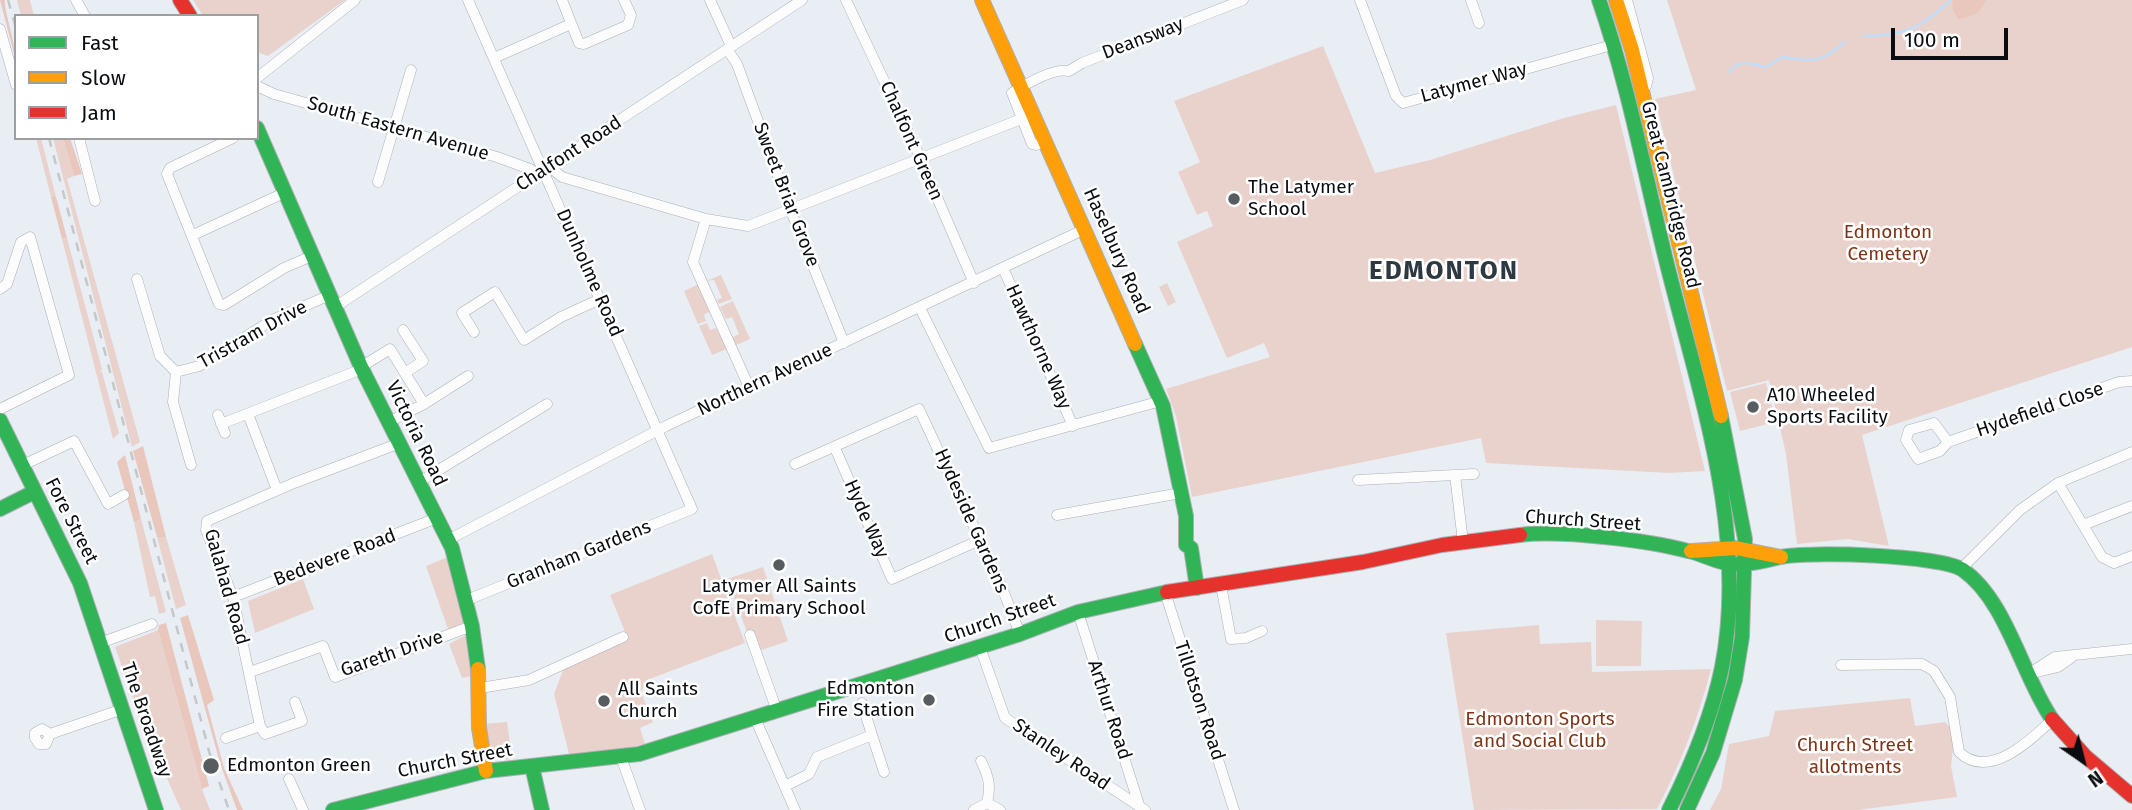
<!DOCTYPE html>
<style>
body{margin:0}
#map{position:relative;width:2132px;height:810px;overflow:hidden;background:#e8eef4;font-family:"Fira Sans",sans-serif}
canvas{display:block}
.legend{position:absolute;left:14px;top:14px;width:245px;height:126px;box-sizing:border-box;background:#fff;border:2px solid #9d9ea0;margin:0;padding:9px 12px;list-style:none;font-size:21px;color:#090d11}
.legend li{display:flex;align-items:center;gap:14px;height:35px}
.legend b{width:35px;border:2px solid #9d9ea0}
.north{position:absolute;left:2048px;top:726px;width:70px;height:70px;-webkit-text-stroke:5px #fff;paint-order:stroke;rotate:145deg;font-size:19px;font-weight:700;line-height:28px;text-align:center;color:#090d11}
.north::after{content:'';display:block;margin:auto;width:24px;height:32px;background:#090d11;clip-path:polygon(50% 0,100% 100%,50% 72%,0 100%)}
.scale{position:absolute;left:1891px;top:28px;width:117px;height:32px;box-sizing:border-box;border:4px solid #090d11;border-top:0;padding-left:9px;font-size:21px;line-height:24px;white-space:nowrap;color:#090d11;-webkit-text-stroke:5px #fff;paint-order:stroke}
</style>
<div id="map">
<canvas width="2132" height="810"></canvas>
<ul class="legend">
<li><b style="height:9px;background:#30b455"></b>Fast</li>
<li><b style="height:9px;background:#ff9f0a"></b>Slow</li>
<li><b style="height:9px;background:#e5322d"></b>Jam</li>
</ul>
<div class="north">N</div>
<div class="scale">100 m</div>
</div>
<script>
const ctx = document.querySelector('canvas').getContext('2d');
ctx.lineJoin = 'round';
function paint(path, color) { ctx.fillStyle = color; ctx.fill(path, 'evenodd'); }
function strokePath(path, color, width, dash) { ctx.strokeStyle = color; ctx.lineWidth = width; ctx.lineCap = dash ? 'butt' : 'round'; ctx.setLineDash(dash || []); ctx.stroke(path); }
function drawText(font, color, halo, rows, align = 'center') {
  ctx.font = font + ' "Fira Sans",sans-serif'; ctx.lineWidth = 5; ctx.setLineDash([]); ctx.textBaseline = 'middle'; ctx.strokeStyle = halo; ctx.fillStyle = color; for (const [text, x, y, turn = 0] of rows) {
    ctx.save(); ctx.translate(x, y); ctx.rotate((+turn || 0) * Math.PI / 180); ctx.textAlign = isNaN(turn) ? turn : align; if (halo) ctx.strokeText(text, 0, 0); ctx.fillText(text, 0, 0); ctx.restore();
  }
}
paint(new Path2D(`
 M17,0H30L34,16H21Z
 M193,0H345L268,56L257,52V16H203Z
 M1667,0H2132V347L1862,435L1889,546L1848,539L1797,544L1786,454L1769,380L1727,391L1655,99L1696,90Z
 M1323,46L1375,173L1430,160L1564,118L1616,105L1705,471L1669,473L1486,463L1481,438L1192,497L1176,416L1166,389L1270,357L1264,343L1227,358L1177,242L1213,226L1207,211L1197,215L1178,172L1200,162L1174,101Z
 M36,138H41L56,197H51Z
 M53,138H63L74,176L67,179L140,442L132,447Z
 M67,238L102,369L100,372H102L119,433L113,439L62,239Z
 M721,275L732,299L719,304L717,300L722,298L714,280L706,281Z
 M1167,283L1176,302L1168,306L1159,287Z
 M699,284L709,312L704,315L706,321L698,324L684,291Z
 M733,301L750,339L734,346L733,337L739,334L732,317L726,319L720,307Z
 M707,323L710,330L716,328L727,349L712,355L699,326Z
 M1766,383L1776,422L1740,431L1730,392Z
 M141,519L166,612L159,614L155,596L150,597L134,522Z
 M157,537H166L186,605L176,609Z
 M712,554L745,643L647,680L641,692L653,722L640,728L645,744L607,752L569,754L554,694L564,668L628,639L610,595Z
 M450,556L468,622L448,629L426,566Z
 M763,567L788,641L759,651L748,635L727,579Z
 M303,579L314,609L255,633L248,601Z
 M1596,620L1642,621L1641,666H1596Z
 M1539,625L1540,644L1591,642L1592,672L1711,669C1698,719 1681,763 1657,809L1474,810L1446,633Z
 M158,630L202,789L210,810H181L139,715L115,647Z
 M464,636L468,638L476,675L462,678L449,644Z
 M1910,698L1915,726L1945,722L1955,732L1951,766L1957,797L1858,810H1710L1721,789L1729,744L1769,736L1775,711Z
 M507,722L512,758L507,760L491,750L482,724Z`), '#ead2cc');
paint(new Path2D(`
 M0,0H5C3,7 16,44 16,61Z
 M1953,0H1986C1980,14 1972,17 1958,19L1952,8Z
 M63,138H70L82,174L74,176Z
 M51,197H56L67,238L62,239Z
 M143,446L166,537H157L133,451Z
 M125,455L141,519L134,522L117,462Z
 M188,615L214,700L207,705L224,768L243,810H237L220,763L180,618Z
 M166,623L209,786L202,789L158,630L159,625Z`), '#e9c7bd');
strokePath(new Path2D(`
 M1864,36C1908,35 1920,28 1951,0
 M1729,72C1741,57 1752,65 1766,67L1782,57C1815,61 1819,64 1845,42`), '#c0defa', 2.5);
const street = new Path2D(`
 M76,0L85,16
 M562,0L579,43L584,44L628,25L631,15L624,0
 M710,0L731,46
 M846,0L917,151L974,283
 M1360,0L1396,96L1403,103L1612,45
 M1471,0L1479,23
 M1627,0L1648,78L1646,86L1642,85
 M0,29L16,85
 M727,49L737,64L791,211L844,343
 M494,58L571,24
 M257,78L355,0
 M257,86L274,94L497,157L530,169L537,175
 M79,138L95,201
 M233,138L170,168L167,174L219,304L224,305L284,268L314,255
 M1046,141L1036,145L1032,144L1012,93C1026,84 1053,68 1069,71L1082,63L1243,0
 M550,167L562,177L706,219L748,226L1034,114
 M378,182L411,70
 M706,219L693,262L749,387
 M193,235L286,192
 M1003,268L1073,426
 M137,279L160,356L176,372L173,402L191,465
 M0,289L7,284L21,242L30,237L69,375L0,409
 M335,307L802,0
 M920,308L989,448L1161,401
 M403,330L423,361L405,373
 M474,332L462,313L495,292L524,340L561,317L600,299
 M361,367L390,349L424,404
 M176,372L199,366L274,319L330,295
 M248,414L277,490
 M218,415L225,433
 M389,422L424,404L468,376
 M221,424L362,369
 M1948,442L1934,423L1909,430L1906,440L1918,459L1940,451L1948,442L2119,382L2132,381
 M835,448L892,579L980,540
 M795,464L919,409L1001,585L1020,634
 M21,466L74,441L108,504L124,495
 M1455,475L1463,542
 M1358,480L1474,474
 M419,482L547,404
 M2058,483L2102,557L2114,563L2132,556
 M1057,515L1181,493
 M2083,525L2132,506
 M448,540L666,426L1085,229
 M1962,568L2020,510L2058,483L2132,452
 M1221,585L1231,639L1246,638L1262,631
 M1165,592L1234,810
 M233,597L437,518
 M467,600L692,509L468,0
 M1078,612L1140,808
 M750,635L777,711
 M100,643L152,624
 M980,647L1005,718L1145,810
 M1841,665L1922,664L1934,671L1950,697L1959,752C1989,781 2031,740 2053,719
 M250,672L323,646L335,677L472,626
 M2037,672L2058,667L2071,658
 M2027,675L2055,657L2132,649
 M480,688L529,680L623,637
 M295,702L302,721L265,734L260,726L233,597L206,530L207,521L294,483L400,443
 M755,718L795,810
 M50,734L42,729L35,733V738L39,744H46L50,734L120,710
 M872,735L884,772
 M226,738L260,726
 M621,757L640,810
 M289,779L303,810
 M785,786L809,774L817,757L872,735L862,703
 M987,803L1000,810
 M974,810L987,803C991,786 989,777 981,761`);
const fast = new Path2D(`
 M1599,0C1628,84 1644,170 1665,256C1697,387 1749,530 1722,667C1712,717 1692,764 1669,810
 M257,128L361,367L452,548L472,626L478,669
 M1135,344L1163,406L1186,516V545L1191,548L1197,588
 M0,420L80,583L156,810
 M0,509L34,492
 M1520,535C1561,530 1647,540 1688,551C1704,554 1716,563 1733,564C1750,565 1764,561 1780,557C1808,551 1942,555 1963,570C2007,601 2022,676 2052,719
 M532,766L542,810
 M333,810L486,771L639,754L1020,634L1078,612L1167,592
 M1687,810L1713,753L1735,680L1742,637L1745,539L1721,416`);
const slow = new Path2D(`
 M982,0L1135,344
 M1616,0L1632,50L1721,416
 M1691,551L1736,548L1781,557
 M478,669L479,728L486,771`);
const jam = new Path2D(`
 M180,0L190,16
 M1167,592L1363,562L1442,545L1520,535
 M2052,719L2085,756L2132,796`);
strokePath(street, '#abb0b5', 11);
strokePath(fast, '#abb0b5', 16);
strokePath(slow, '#abb0b5', 16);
strokePath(jam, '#abb0b5', 16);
strokePath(street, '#fcfcfd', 10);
strokePath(fast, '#30b455', 14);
strokePath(slow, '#ff9f0a', 14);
strokePath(jam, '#e5322d', 14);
strokePath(new Path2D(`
 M8,0L16,28
 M49,138L210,755L229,810`), '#c5c7c9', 2.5, [9, 9]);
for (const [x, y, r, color] of [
 [1234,199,7,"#575c60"],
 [1753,407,7,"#575c60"],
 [779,565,7,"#575c60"],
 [929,700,7,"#575c60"],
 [604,701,7,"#575c60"],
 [211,766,9,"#575c60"]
]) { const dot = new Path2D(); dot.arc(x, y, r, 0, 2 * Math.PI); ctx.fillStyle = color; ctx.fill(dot); strokePath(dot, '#fff', 2.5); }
drawText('19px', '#090d11', '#fff', [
 ["Deansway",1143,39,-21],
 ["Latymer Way",1474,83,-15],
 ["South Eastern Avenue",398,129,16],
 ["Chalfont Green",911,141,66],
 ["Chalfont Road",569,154,-33],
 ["Sweet Briar Grove",786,195,69],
 ["Great Cambridge Road",1670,195,76],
 ["Haselbury Road",1116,251,66],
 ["Dunholme Road",589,273,66],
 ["Tristram Drive",253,335,-29],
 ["Hawthorne Way",1038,347,66],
 ["Northern Avenue",765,380,-25],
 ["Hydefield Close",2040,410,-19],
 ["Victoria Road",416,434,64],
 ["Hyde Way",866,519,66],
 ["Fore Street",71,521,63],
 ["Hydeside Gardens",971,521,66],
 ["Church Street",1583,521,4],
 ["Granham Gardens",579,555,-22],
 ["Bedevere Road",335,558,-21],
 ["Galahad Road",226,587,74],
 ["Church Street",1000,619,-19],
 ["Gareth Drive",392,654,-19],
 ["Tillotson Road",1199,701,72],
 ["Arthur Road",1109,710,72],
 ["The Broadway",146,720,71],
 ["Stanley Road",1061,755,34],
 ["Church Street",455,761,-11]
]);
drawText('19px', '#090d11', '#fff', [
 ["The Latymer",1248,188],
 ["School",1248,210],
 ["A10 Wheeled",1767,396],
 ["Sports Facility",1767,418],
 ["Latymer All Saints",779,587,"center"],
 ["CofE Primary School",779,609,"center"],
 ["Edmonton",915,689,"right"],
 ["Fire Station",915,711,"right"],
 ["All Saints",618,690],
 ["Church",618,712],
 ["Edmonton Green",227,766]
], 'left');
drawText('19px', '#813316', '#fff', [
 ["Edmonton",1888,233],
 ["Cemetery",1888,255],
 ["Edmonton Sports",1540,720],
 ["and Social Club",1540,742],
 ["Church Street",1855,746],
 ["allotments",1855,768]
]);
ctx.letterSpacing = '2px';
drawText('bold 26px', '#2e3841', '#fff', [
 ["EDMONTON",1444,272]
]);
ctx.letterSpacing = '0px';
</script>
